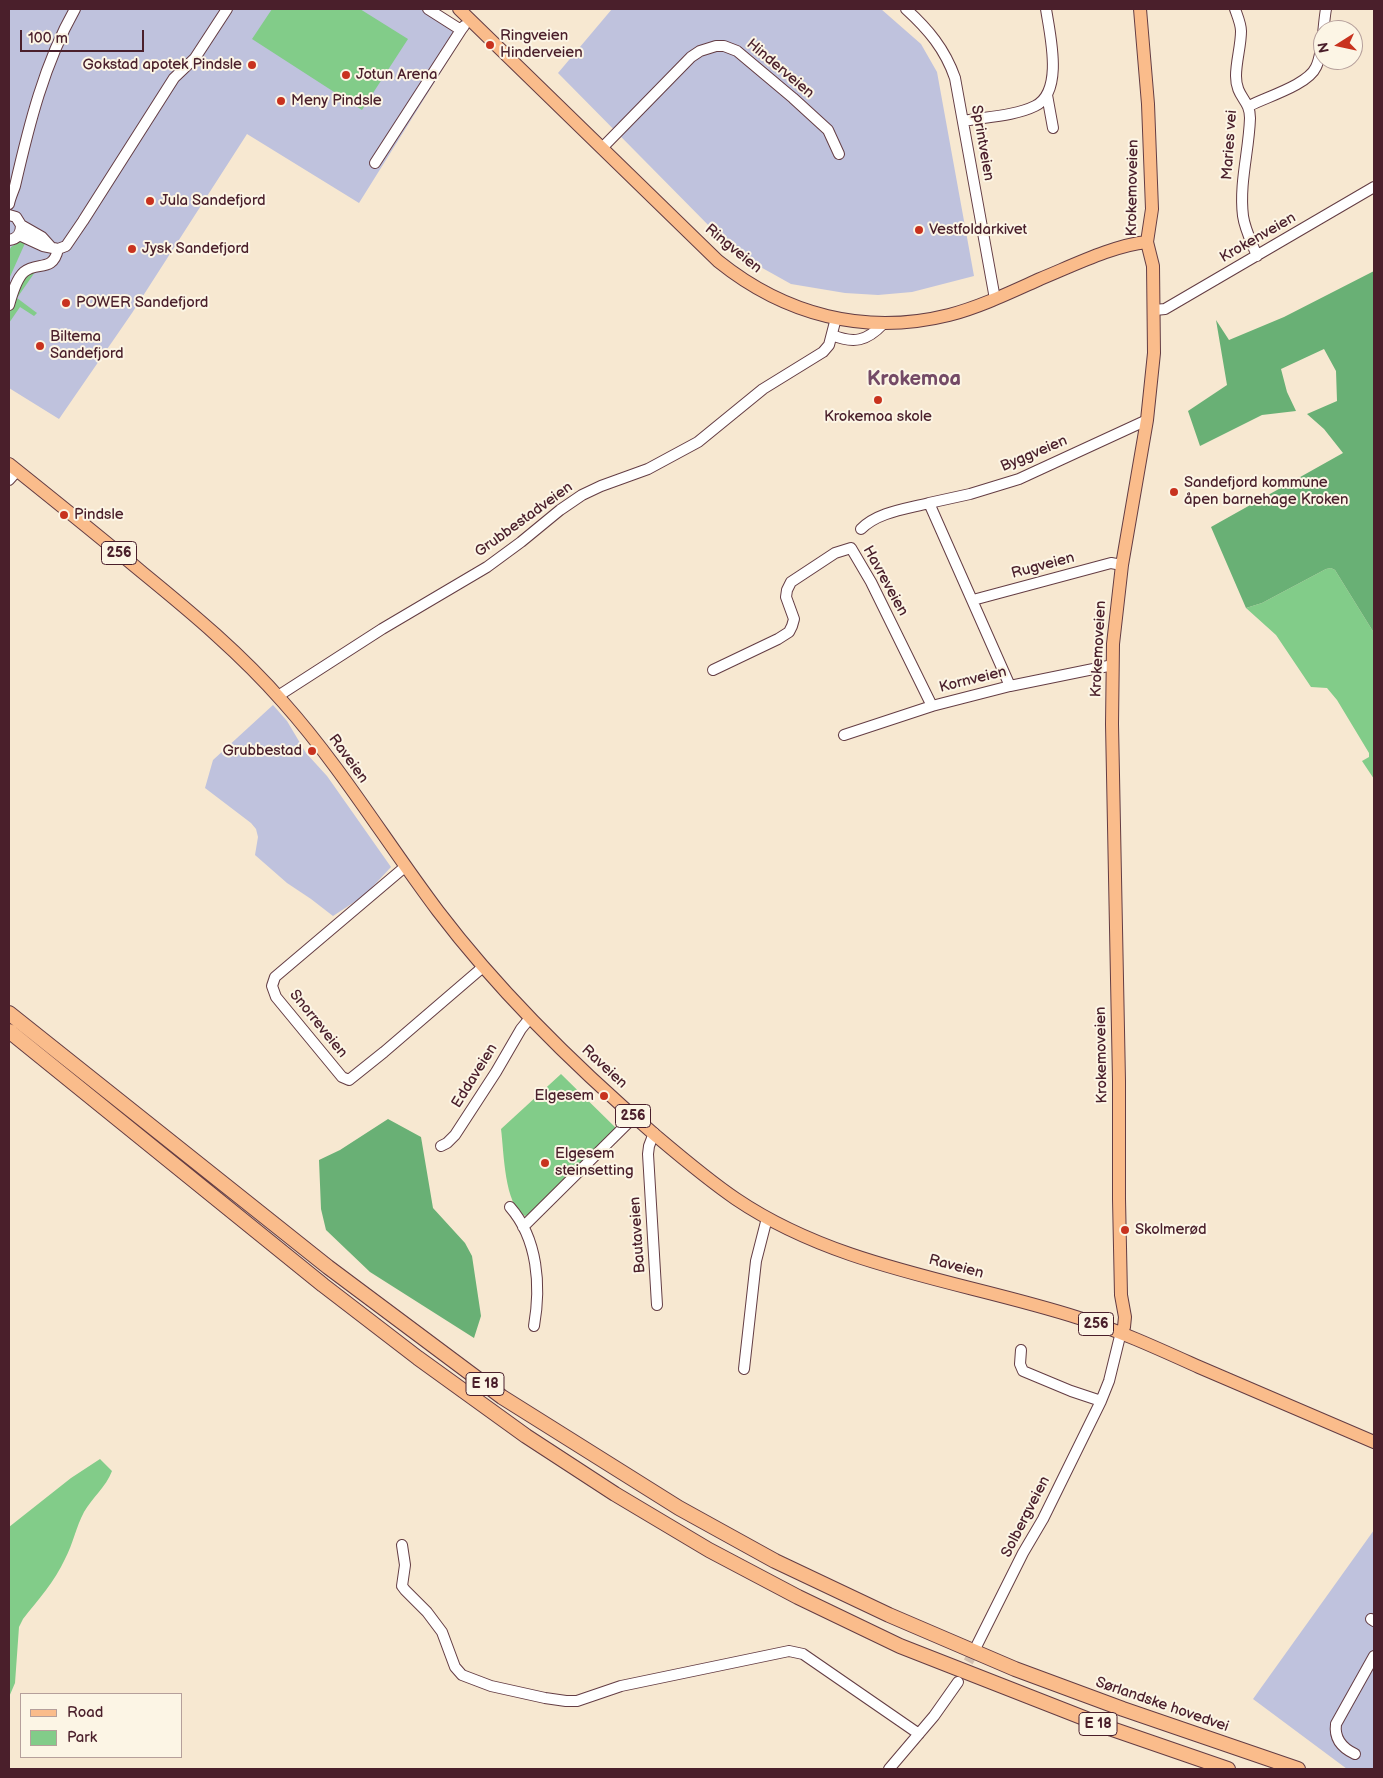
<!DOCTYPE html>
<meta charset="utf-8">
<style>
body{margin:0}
#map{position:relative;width:1383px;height:1778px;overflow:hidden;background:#f7e8d1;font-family:"Balsamiq Sans",sans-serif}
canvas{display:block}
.frame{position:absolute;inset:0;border:10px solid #4a1f2b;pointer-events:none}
.legend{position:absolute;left:20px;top:1693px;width:162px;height:65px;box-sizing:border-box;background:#fcf5e5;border:1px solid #b59f9b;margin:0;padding:6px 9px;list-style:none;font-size:15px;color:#4a1f2b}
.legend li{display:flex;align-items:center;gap:10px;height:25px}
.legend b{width:25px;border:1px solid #b59f9b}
.north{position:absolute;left:1313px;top:20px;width:50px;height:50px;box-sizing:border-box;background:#fcf5e5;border:1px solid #b59f9b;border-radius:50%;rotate:260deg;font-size:14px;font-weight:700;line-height:20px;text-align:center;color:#4a1f2b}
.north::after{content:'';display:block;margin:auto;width:18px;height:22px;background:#c8321e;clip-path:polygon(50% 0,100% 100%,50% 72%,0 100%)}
.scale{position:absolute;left:20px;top:30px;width:124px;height:22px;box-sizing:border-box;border:2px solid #4a1f2b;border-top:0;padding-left:6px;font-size:15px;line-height:18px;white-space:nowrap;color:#4a1f2b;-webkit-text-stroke:4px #fcf5e5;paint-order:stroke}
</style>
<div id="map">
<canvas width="1383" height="1778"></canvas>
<div class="frame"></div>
<ul class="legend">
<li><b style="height:6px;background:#fabc8b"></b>Road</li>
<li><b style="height:14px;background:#82cc89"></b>Park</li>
</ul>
<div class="north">N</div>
<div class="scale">100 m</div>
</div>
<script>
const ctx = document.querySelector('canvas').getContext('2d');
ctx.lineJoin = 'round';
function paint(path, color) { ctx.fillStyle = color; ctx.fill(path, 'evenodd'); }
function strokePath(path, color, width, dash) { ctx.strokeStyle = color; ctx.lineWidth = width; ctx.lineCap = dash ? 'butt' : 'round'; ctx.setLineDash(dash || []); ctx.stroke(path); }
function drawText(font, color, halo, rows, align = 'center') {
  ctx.font = font + ' "Balsamiq Sans",sans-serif'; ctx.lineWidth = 4; ctx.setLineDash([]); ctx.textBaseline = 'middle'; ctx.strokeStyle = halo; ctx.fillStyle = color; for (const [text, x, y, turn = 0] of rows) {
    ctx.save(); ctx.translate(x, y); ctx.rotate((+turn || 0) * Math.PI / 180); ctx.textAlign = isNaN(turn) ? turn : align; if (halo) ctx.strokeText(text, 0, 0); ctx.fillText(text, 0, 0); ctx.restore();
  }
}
paint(new Path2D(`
 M9,9H439L466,32L359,203L247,134L132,313L59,419L9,388Z
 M612,9H881L921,44L937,72L974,276L912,292L878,295L845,293L791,284L748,260L719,236L558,73Z
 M273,705L287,721L306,753L327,776L391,867L365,895L333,916L311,899L287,883L255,855L258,837L256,829L251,823L205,788L213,760Z
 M1374,1530V1769H1347L1253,1699Z`), '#bfc2dd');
paint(new Path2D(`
 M272,9H360L408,39L362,110L252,39Z
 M21,241H26L9,279V251L11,247Z
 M33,271L35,272L17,298L37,313L34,316L20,307L9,323C9,306 18,280 33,271Z
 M1331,568L1335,570L1374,633V779L1362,761L1369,757V753L1337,700L1327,688L1311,687L1276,635L1246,608L1262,603L1326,569Z
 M561,1074L618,1130L532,1214L525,1216C504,1206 504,1151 501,1129Z
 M100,1459L112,1471C106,1487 92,1498 84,1512C76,1527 73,1544 65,1559C55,1581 38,1600 23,1619L19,1627L15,1683L9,1697V1527L71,1478Z`), '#82cc89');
paint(new Path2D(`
 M1374,271V633L1335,570L1331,568L1326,569L1262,603L1246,608L1211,527L1343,453L1324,429L1307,414L1337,401L1336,371L1324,349L1281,369L1287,392L1296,411L1262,415L1200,446L1188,411L1227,385L1216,320L1229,340L1284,317Z
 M388,1119L421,1137L433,1208L465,1243L472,1256L481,1316L474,1338L370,1272L326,1230L321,1209L319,1160L340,1150Z`), '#69b075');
strokePath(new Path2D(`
 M961,1675L977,1646`), '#d4c0b0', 10, [10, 5]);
const minor = new Path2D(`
 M428,9L461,30L464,26
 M906,9C928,29 945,49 955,78L995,299
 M1235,9C1237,15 1241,24 1241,31C1241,46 1236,61 1236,76C1236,98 1250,99 1250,118C1249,151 1239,183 1243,216C1245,230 1252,243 1257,256
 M1047,95L1053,128
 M1249,106C1266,97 1308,85 1316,67C1323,53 1323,25 1326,9
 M963,121C984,117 1015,116 1035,106C1064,92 1050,35 1046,9
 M602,148L691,57L700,51L716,46H724L737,51L793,98L828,130L839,154
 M375,163L461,30
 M9,204C10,198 13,192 15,186C29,125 44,64 75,9
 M9,215L16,217L21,225C21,233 18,239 9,240
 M21,225L42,237L51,247
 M19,235L43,246L58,249L66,246L83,221L174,78L195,58L227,9
 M9,305C12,295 16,279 24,272C37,261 53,273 58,249
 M1155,310L1165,309L1374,187
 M832,335C854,344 867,341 883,324
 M9,480L17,471
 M929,503L970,494L1019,479L1147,420
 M861,529C878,512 906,509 929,503L1010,686
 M973,600L1111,563L1122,565
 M713,670L778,639L789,632L792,626L794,619L786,597L787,590L791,582L835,553L851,548L871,582L932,706
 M278,696L382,629L487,567L521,542L560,510L582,495L601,486L648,469L698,442L763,389L823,352L829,345L836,318
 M844,735L932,706L1010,686L1113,665
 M406,866L275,977L272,986L276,997L342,1077L349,1080L384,1052L483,967
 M654,1133L649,1146L648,1154L657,1305
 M441,1146L447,1143L455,1135L496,1072L521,1029L530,1018
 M510,1207C538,1239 541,1286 534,1326
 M523,1227L634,1117
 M1021,1350L1020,1364L1023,1371L1071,1391L1101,1401
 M744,1369L756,1261L767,1218
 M402,1545L405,1565L402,1586L405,1590L427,1612L442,1632L455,1667L462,1675L491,1686L545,1698L566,1701H577L621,1686L789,1651L803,1654L919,1734
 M1371,1619L1374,1621
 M977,1645L1023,1553L1043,1519L1101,1401L1109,1381L1121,1332
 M1355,1754C1342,1748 1334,1739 1336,1724L1374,1656
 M889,1769L934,1716L958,1682`);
const major = new Path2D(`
 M459,9L718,261C785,315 865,336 949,315C980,307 1011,292 1040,279C1072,266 1114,245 1147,242
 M9,464C54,500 99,536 143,573C192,613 241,654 283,702C341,767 386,842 438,911C501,994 576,1067 655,1135C681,1157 708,1180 736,1199C838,1268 964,1281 1079,1318C1120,1331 1159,1349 1199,1367C1257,1392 1316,1417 1374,1442
 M1121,1332L1124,1327L1125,1317L1121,1295L1119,1199V1081L1112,724L1113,644L1122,565L1147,420L1154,353L1153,266L1147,242L1152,209L1148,104L1140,9`);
const highway = new Path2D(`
 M9,1013L328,1267L502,1397L679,1508L775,1561L889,1615L1015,1669L1123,1709L1298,1769
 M9,1031L323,1285L418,1358L526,1436L615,1494L709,1550L798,1597L900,1646L1112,1729L1228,1769`);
strokePath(minor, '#643d44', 12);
strokePath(major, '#643d44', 14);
strokePath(highway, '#643d44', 16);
strokePath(minor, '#fff', 10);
strokePath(major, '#fabc8b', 12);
strokePath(highway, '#fabc8b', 14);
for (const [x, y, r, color] of [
 [490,45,5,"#c8321e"],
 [252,65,5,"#c8321e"],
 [346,75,5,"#c8321e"],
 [281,101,5,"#c8321e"],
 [150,201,5,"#c8321e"],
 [919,230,5,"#c8321e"],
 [132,249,5,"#c8321e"],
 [66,303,5,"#c8321e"],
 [40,346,5,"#c8321e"],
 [878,400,5,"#c8321e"],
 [1174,492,5,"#c8321e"],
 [64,515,5,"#c8321e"],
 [312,751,5,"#c8321e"],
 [604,1096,5,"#c8321e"],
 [545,1163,5,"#c8321e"],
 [1125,1230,5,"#c8321e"]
]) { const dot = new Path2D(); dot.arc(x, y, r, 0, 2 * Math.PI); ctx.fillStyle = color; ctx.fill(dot); strokePath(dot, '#fcf5e5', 2); }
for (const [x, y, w] of [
 [119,553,35],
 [633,1116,35],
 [1096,1324,35],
 [485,1384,38],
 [1098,1724,38]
]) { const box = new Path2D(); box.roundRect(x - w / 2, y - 11.5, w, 23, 4); ctx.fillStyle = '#fcf5e5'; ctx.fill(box); strokePath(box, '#4a1f2b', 1); }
drawText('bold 14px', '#4a1f2b', null, [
 ["256",119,553],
 ["256",633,1116],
 ["256",1096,1324],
 ["E 18",485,1384],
 ["E 18",1098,1724]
]);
drawText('15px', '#4a1f2b', '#fcf5e5', [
 ["Ringveien",500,36],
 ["Hinderveien",500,53],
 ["Gokstad apotek Pindsle",242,65,"right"],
 ["Jotun Arena",356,75],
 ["Meny Pindsle",291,101],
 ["Jula Sandefjord",160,201],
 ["Vestfoldarkivet",929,230],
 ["Jysk Sandefjord",142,249],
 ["POWER Sandefjord",76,303],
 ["Biltema",50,337],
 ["Sandefjord",50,354],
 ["Krokemoa skole",878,417,"center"],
 ["Sandefjord kommune",1184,483],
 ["åpen barnehage Kroken",1184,500],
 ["Pindsle",74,515],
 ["Grubbestad",302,751,"right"],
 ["Elgesem",594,1096,"right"],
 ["Elgesem",555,1154],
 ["steinsetting",555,1171],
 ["Skolmerød",1135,1230]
], 'left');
drawText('15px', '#4a1f2b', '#fcf5e5', [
 ["Hinderveien",780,69,40],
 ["Sprintveien",982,143,80],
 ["Maries vei",1230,145,-86],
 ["Krokemoveien",1133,188,-89],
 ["Krokenveien",1258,238,-30],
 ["Ringveien",733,249,39],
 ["Byggveien",1034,454,-23],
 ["Grubbestadveien",524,520,-36],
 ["Rugveien",1043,566,-15],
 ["Havreveien",885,581,61],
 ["Krokemoveien",1099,649,-87],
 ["Kornveien",973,680,-14],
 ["Raveien",348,759,54],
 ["Snorreveien",318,1024,51],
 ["Krokemoveien",1102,1055,-91],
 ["Raveien",604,1067,43],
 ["Eddaveien",475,1076,-58],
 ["Bautaveien",638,1235,-94],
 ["Raveien",956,1267,15],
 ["Solbergveien",1026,1517,-63],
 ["Sørlandske hovedvei",1162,1705,19]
]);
drawText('bold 20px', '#744a66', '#fcf5e5', [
 ["Krokemoa",914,380]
]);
</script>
